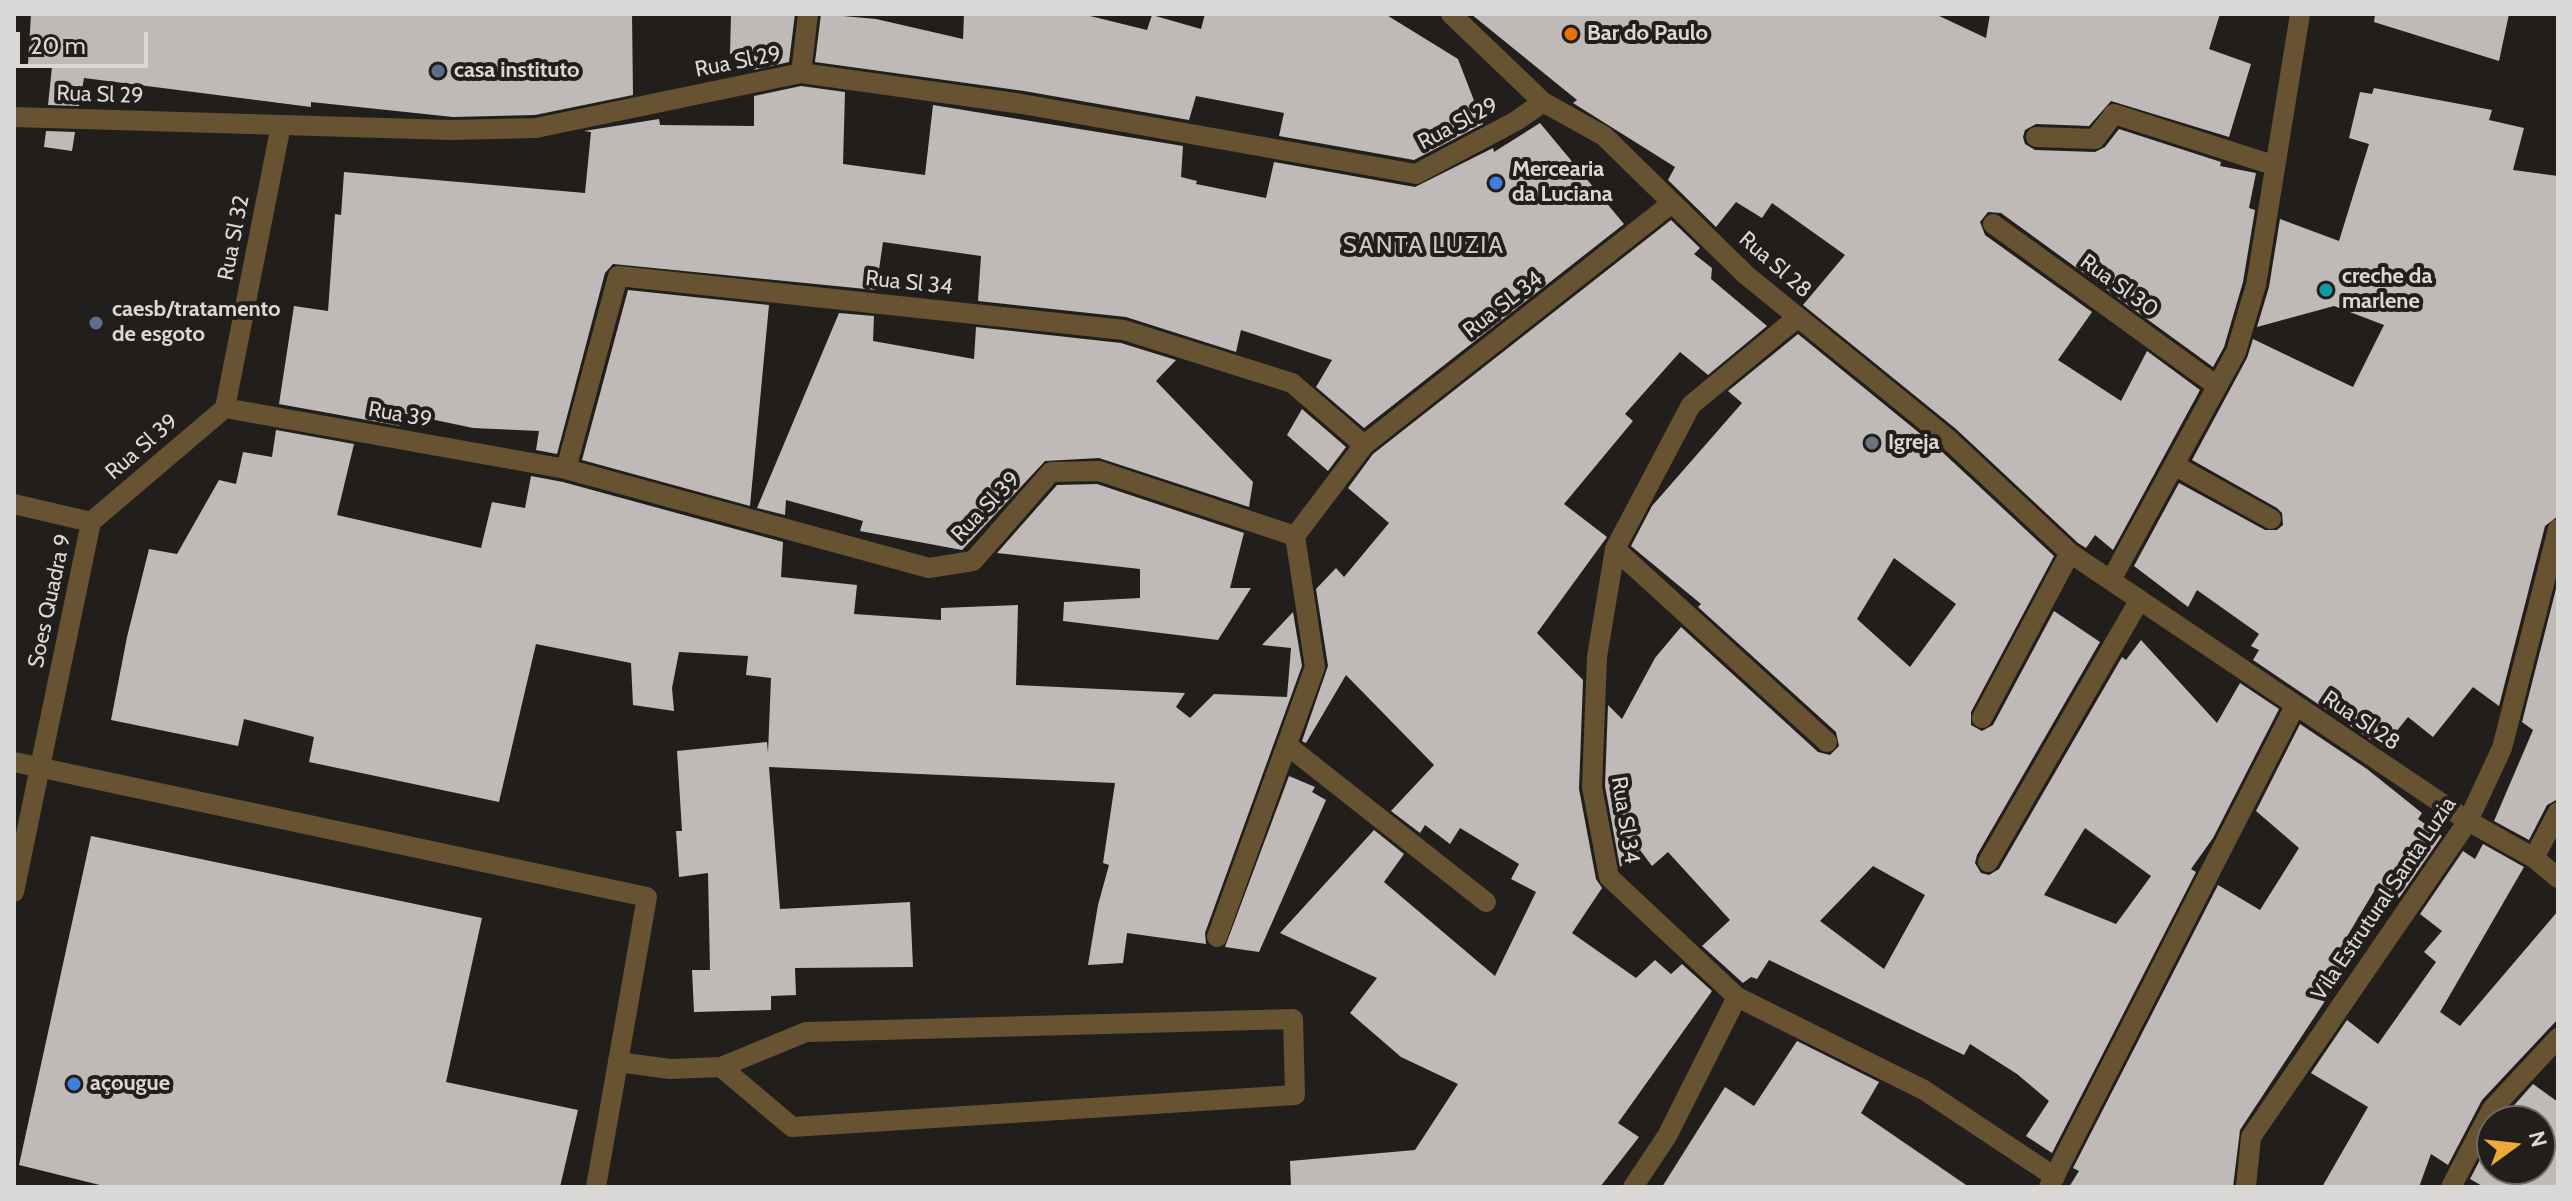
<!DOCTYPE html>
<meta charset="utf-8">
<style>
body{margin:0}
#map{position:relative;width:2572px;height:1201px;overflow:hidden;background:#211e1b;font-family:Cabin,sans-serif}
canvas{display:block}
.frame{position:absolute;inset:0;border:16px solid #dad8d7;pointer-events:none}
.north{position:absolute;left:2476px;top:1105px;width:80px;height:80px;box-sizing:border-box;background:#211e1b;border:2px solid #6b6866;border-radius:50%;rotate:75deg;font-size:22px;font-weight:700;line-height:32px;text-align:center;color:#dad8d7}
.north::after{content:'';display:block;margin:auto;width:28px;height:36px;background:#ebaa39;clip-path:polygon(50% 0,100% 100%,50% 72%,0 100%)}
.scale{position:absolute;left:16px;top:32px;width:132px;height:36px;box-sizing:border-box;border:4px solid #dad8d7;border-top:0;padding-left:10px;font-size:24px;line-height:28px;white-space:nowrap;color:#dad8d7;-webkit-text-stroke:6px #211e1b;paint-order:stroke}
</style>
<div id="map">
<canvas width="2572" height="1201"></canvas>
<div class="frame"></div>
<div class="north">N</div>
<div class="scale">20 m</div>
</div>
<script>
const ctx = document.querySelector('canvas').getContext('2d');
ctx.lineJoin = 'round';
function paint(path, color) { ctx.fillStyle = color; ctx.fill(path, 'evenodd'); }
function strokePath(path, color, width, dash) { ctx.strokeStyle = color; ctx.lineWidth = width; ctx.lineCap = dash ? 'butt' : 'round'; ctx.setLineDash(dash || []); ctx.stroke(path); }
function drawText(font, color, halo, rows, align = 'center') {
  ctx.font = font + ' Cabin,sans-serif'; ctx.lineWidth = 8; ctx.setLineDash([]); ctx.textBaseline = 'middle'; ctx.strokeStyle = halo; ctx.fillStyle = color; for (const [text, x, y, turn = 0] of rows) {
    ctx.save(); ctx.translate(x, y); ctx.rotate((+turn || 0) * Math.PI / 180); ctx.textAlign = isNaN(turn) ? turn : align; if (halo) ctx.strokeText(text, 0, 0); ctx.fillText(text, 0, 0); ctx.restore();
  }
}
paint(new Path2D(`
 M31,14H632L633,95L535,115L453,117L311,102V107L84,78L79,106L48,105L52,67L28,64Z
 M731,14H795L789,62L754,70V51L730,54Z
 M821,14L876,19L963,39L964,14H1082L1147,30L1152,15L1201,29L1205,14H1385L1458,59L1483,124L1414,160L1279,136L1284,113L1196,96L1189,120L1024,91L815,62Z
 M1471,14H1935L1986,38L1990,14H2220L2209,49L2251,64L2229,137L2111,101L2089,126L2036,124L2025,130L2023,137L2025,144L2035,150L2095,152L2105,147L2119,129L2221,162L2220,166L2256,173L2249,208L2255,210L2243,282L2224,347L2213,367L2001,213L1988,212L1980,222L1985,235L2092,312L2058,360L2121,401L2147,351L2200,390L2113,550L2095,535L2086,548L2078,543L1956,429L1803,305L1845,255L1772,203L1762,218L1736,202L1716,227L1668,180L1675,167L1573,103L1577,100Z
 M2375,14H2509L2499,61L2374,22Z
 M801,86L845,92L843,164L925,175L933,105L1183,146L1181,177L1197,181L1196,184L1266,198L1274,162L1415,187L1493,148L1494,152L1540,123L1624,224L1364,428L1316,387L1332,360L1241,330L1236,352L1126,317L978,301L981,256L883,242L876,290L613,264L605,273L557,454L536,450L539,431L473,428L402,413L400,426L279,404L294,306L328,311L335,214L341,215L344,172L585,193L591,132L584,131L659,119L660,125L754,126V96Z
 M2374,88L2492,110L2489,120L2524,128L2513,170L2558,176V516L2545,526L2499,706L2473,687L2433,737L2408,717L2383,748L2253,660L2259,650L2251,646L2259,634L2197,590L2188,607L2134,566L2179,483L2265,530H2277L2283,525L2282,513L2277,508L2192,460L2247,358L2253,339L2353,387L2384,325L2334,306L2257,327L2269,287L2280,219L2339,241L2369,144L2349,138L2360,92L2372,94Z
 M46,131L75,132L72,151L44,147Z
 M1671,220L1700,248L1694,254L1712,268L1711,279L1767,326L1708,375L1680,352L1625,414L1633,421L1564,504L1607,537L1537,633L1583,680L1579,789L1596,879L1602,888L1572,933L1636,978L1655,960L1671,974L1682,964L1712,991L1618,1123L1639,1137L1600,1187H1291L1290,1161L1415,1150L1458,1084L1401,1057L1350,1013L1377,978L1280,933L1374,830L1404,854L1384,882L1495,976L1536,892L1511,879L1519,864L1460,828L1450,844L1425,825L1420,833L1391,811L1434,765L1346,675L1306,743L1302,741L1328,666L1316,589L1336,568L1344,577L1389,523L1348,488L1373,454Z
 M628,290L769,305L750,506L582,460Z
 M839,313L874,316L873,341L974,359L976,327L1121,343L1176,360L1156,381L1253,482L1249,507L1099,458L1045,461L962,550L860,531L863,521L786,500L785,515L757,508Z
 M1798,334L1939,449L2054,556L1971,712V725L1982,731L1993,725L2054,611L2100,642L1977,855L1975,863L1981,873L1989,875L1999,869L2122,657L2126,660L2141,640L2217,723L2240,683L2279,709L2213,838L2191,869L2196,872L2052,1153L2026,1136L2049,1101L2017,1074L1970,1044L1964,1055L1769,960L1757,979L1751,977L1743,983L1702,946L1730,920L1668,852L1652,866L1640,850L1620,867L1605,786L1608,705L1622,719L1655,658L1681,627L1818,752L1830,755L1839,746L1836,732L1698,607L1701,604L1631,546L1652,506L1742,403L1728,391ZM1894,558L1956,604L1910,667L1857,619ZM2085,828L2151,876L2116,924L2044,895ZM1873,866L1925,895L1884,969L1820,921Z
 M1302,409L1346,447L1328,471L1287,435Z
 M276,430L354,444L337,515L481,548L492,502L525,508L531,476L563,482L783,542L781,577L857,585L854,614L941,620V608L1018,605L1016,685L1185,693L1176,707L1190,718L1214,694L1287,697L1291,648L1262,645L1293,612L1302,666L1205,933L1206,944L1127,933L1123,963L1088,965L1098,905L1109,865L1103,863L1115,783L769,767L780,909L910,902L913,967L795,968L796,995L771,996V1010L694,1012L692,970H710L708,873L679,877L676,831H682L677,751L767,742L768,753L771,678L746,675L748,656L679,652L672,688L674,711L633,705L631,663L536,644L499,802L309,762L314,737L244,719L238,746L111,720L127,637L149,549L177,554L219,480L236,484L243,452L272,457Z
 M1097,484L1244,533L1230,588H1251L1218,640L1063,621L1064,602L1140,598V569L997,553L1057,485Z
 M2558,581V799L2547,805L2529,840L2494,821L2533,730L2522,722Z
 M2300,724L2367,769L2422,813L2418,819L2442,836L2399,898L2379,883L2336,955L2350,963L2240,1130L2233,1187H2069L2079,1171L2073,1168L2218,885L2260,910L2299,848L2256,811Z
 M1289,776L1315,787L1312,792L1326,800L1259,952L1225,947Z
 M91,836L482,918L446,1082L578,1110L560,1187H108L19,1165Z
 M2483,844L2524,867L2440,1012L2460,1026L2558,911V1019L2482,1100L2448,1165L2431,1154L2419,1187H2322L2368,1107L2311,1073L2347,1020L2378,1044L2436,962L2424,952L2442,931L2420,914L2463,851L2475,859Z
 M1797,1041L1879,1082L1861,1113L1969,1187H1662L1725,1087L1754,1106Z
 M2533,1084L2558,1102V1187H2484L2470,1179L2492,1137V1169H2540V1121H2500Z`), '#bfbab7');
strokePath(new Path2D(`
 M618,1062L670,1069L721,1067L806,1032L1293,1019L1295,1095L792,1127L721,1067`), '#675331', 20);
strokePath(new Path2D(`
 M1451,14L1543,102L1604,136L1746,275L1948,439L2070,553L2468,821L2534,858L2558,878
 M801,73L808,14
 M14,117L451,130L536,128L801,73L1022,104L1416,174L1516,121L1543,102
 M2036,137L2095,139L2114,114L2273,165
 M1993,224L2217,386
 M1798,317L1691,405L1615,549L1597,657L1592,787L1609,877L1737,997L1924,1090L2055,1177
 M225,408L566,469L929,568L973,561L1051,472L1099,471L1295,536
 M225,408L281,125
 M2174,465L2271,519
 M566,469L618,276L1124,330L1292,383L1364,445
 M14,504L91,522
 M91,522L225,408
 M1615,549L1827,742
 M2111,580L2236,352L2256,285L2300,14
 M1982,718L2070,553
 M1288,746L1486,902
 M14,762L647,897L596,1187
 M2534,858L2558,812
 M1988,862L2139,601
 M14,892L91,522
 M1217,937L1315,667L1295,536L1364,445L1672,203
 M1633,1187L1667,1136L1737,997
 M2049,1187L2295,706
 M2246,1187L2251,1137L2468,821L2502,748L2558,529
 M2451,1187L2492,1109L2558,1038`), '#675331', 20);
for (const [x, y, r, color] of [
 [1571,34,8,"#e8710a"],
 [438,71,8,"#5c6f8a"],
 [1496,183,8,"#3f7fe0"],
 [2326,290,8,"#0f9aa8"],
 [96,323,8,"#5c6f8a"],
 [1872,443,8,"#6b7280"],
 [74,1084,8,"#3f7fe0"]
]) { const dot = new Path2D(); dot.arc(x, y, r, 0, 2 * Math.PI); ctx.fillStyle = color; ctx.fill(dot); strokePath(dot, '#211e1b', 3); }
drawText('bold 22px', '#dad8d7', '#211e1b', [
 ["Bar do Paulo",1587,34],
 ["casa instituto",454,71],
 ["Mercearia",1512,170],
 ["da Luciana",1512,195],
 ["creche da",2342,277],
 ["marlene",2342,302],
 ["caesb/tratamento",112,310],
 ["de esgoto",112,335],
 ["Igreja",1888,443],
 ["açougue",90,1084]
], 'left');
drawText('22px', '#dad8d7', '#211e1b', [
 ["Rua Sl 29",738,62,-11],
 ["Rua Sl 29",100,95,2],
 ["Rua Sl 29",1458,124,-28],
 ["Rua Sl 32",234,238,-79],
 ["Rua Sl 28",1775,265,41],
 ["Rua Sl 34",909,283,6],
 ["Rua Sl 30",2119,286,36],
 ["Rua SL 34",1503,305,-38],
 ["Rua 39",400,415,10],
 ["Rua Sl 39",142,447,-41],
 ["Rua Sl 39",986,507,-46],
 ["Soes Quadra 9",50,601,-78],
 ["Rua Sl 28",2361,721,34],
 ["Rua Sl 34",1625,820,81],
 ["Vila Estrutural Santa Luzia",2384,899,-56]
]);
ctx.letterSpacing = '2px';
drawText('24px', '#cbc8c4', '#211e1b', [
 ["SANTA LUZIA",1424,246]
]);
ctx.letterSpacing = '0px';
</script>
